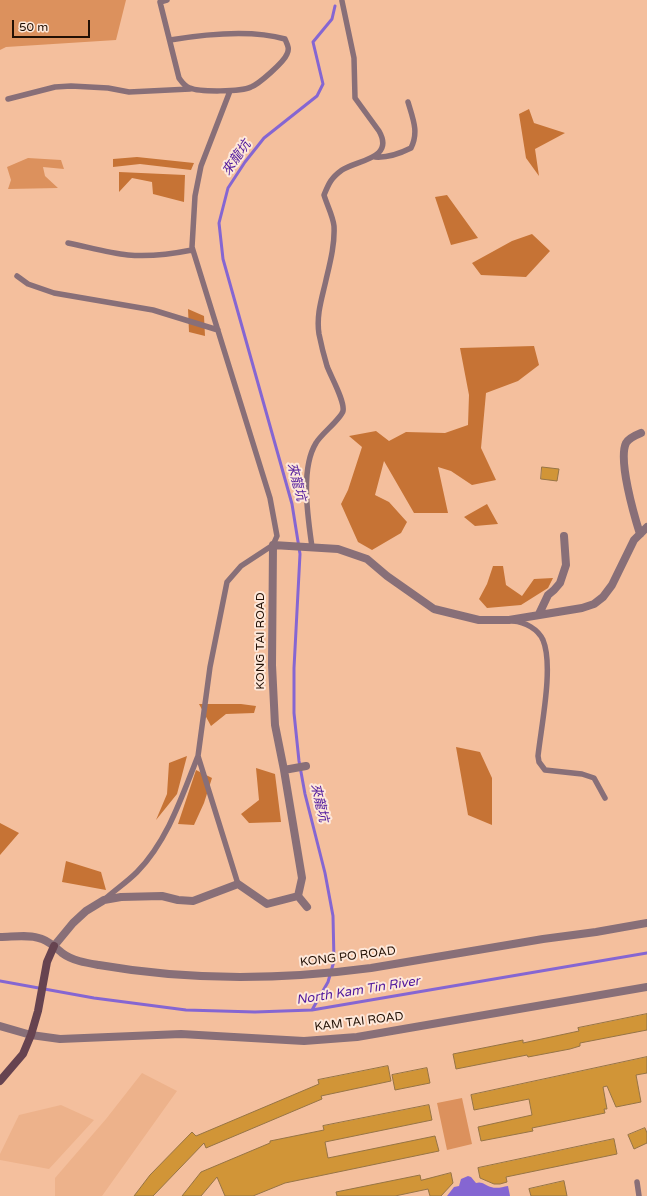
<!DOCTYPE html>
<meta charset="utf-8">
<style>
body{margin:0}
#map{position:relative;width:647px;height:1196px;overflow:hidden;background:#f4bf9d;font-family:"Varela Round",sans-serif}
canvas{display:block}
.scale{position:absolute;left:12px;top:20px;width:78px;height:18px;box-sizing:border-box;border:2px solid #221004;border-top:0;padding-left:5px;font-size:12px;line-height:14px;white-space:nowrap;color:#221004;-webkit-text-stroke:3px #fee8da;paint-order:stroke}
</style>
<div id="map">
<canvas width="647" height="1196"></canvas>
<div class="scale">50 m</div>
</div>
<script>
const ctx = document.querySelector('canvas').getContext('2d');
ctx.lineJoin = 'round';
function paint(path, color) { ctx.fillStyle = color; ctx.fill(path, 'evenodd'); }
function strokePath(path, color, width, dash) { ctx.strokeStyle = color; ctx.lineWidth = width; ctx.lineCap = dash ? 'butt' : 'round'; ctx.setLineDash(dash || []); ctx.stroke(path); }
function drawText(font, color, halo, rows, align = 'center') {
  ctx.font = font + ' "Varela Round","Noto Sans TC",sans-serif'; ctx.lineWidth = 4; ctx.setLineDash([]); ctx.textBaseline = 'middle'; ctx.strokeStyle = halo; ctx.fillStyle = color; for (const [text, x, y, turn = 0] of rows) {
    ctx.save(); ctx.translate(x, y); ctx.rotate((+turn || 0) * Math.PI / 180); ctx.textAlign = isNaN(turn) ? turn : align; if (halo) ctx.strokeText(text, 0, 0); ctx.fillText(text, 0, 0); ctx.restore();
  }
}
paint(new Path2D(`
 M142,1073L177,1091L102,1196H55V1178L106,1119Z
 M61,1105L94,1120L49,1169L0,1160V1154L19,1115Z`), '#edb28b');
paint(new Path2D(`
 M0,0H126L116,40L6,47L0,50Z
 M28,158L61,160L64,169L43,167L45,176L58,188L8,189L11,180L7,167Z
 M462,1098L472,1144L447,1150L437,1103Z`), '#dc915d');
paint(new Path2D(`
 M529,109L534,123L565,133L535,149L539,176L526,158L519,114Z
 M137,157L194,163L191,170L140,164L113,167V159Z
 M119,172L185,175L184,202L153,194L152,182L132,178L119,192Z
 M447,195L478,238L451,245L435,197Z
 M532,234L550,251L526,277L481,275L472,263L512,241Z
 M188,309L204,316L205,336L189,332Z
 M534,346L539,365L518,381L486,393L481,448L496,480L472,485L451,471L438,467L448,513H414L384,461L375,495L389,502L407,522L401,533L372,550L358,542L341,504L348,490L362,447L349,436L376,431L389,441L406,432L445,433L468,425L469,395L460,348Z
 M487,504L498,524L475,526L464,517Z
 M493,566H503L506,585L522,596L534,579L553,578L548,588L521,605L487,608L479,599L487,584Z
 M199,704H241L256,706L254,713L226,714L211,726Z
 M456,747L480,752L492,778V825L468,815Z
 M187,756L177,794L156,820L167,794L169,763Z
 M256,768L275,774L281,822L249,823L241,814L259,800Z
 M196,770L212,778L204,803L194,825L178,824Z
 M0,823L19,833L0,855Z
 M66,861L101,872L106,890L62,882Z`), '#c67335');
paint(new Path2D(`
 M468,1176L471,1177L476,1183C482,1181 485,1185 491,1187C497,1189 502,1187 508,1186L510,1196H447L454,1187L459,1186L461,1179Z`), '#8566d2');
strokePath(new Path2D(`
 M0,981L94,998L186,1010L255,1012L312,1010L647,953
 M312,1010L328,982L334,961L333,916L325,873L305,794L299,761L294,713V668L300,554L292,504L223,259L219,223L228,188L245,162L264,138L317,96L323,84L313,42L332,19L335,6`), '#8566d2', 3);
const building = new Path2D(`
 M542,467L559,469L557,481L541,479Z
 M647,1014V1030L580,1043V1046L570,1049L528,1057L527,1055L456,1069L453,1054L523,1040V1043L579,1031L578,1028Z
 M647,1057V1073L636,1075L641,1102L616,1107L607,1086L603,1087L607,1109H604L605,1113L532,1128L533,1131L481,1141L478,1127L532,1115L529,1099L474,1110L471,1095Z
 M388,1066L391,1081L321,1096L322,1099L206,1148L204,1143L153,1196H134L150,1175L192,1132L196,1136L319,1084L318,1080Z
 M427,1068L430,1083L395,1090L392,1075Z
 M429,1105L432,1120L325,1142L328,1158L435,1136L439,1151L285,1183L253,1196H225L217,1177L201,1196H182L201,1172L270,1143V1141L324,1130L323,1126Z
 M645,1128L647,1133V1143L634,1149L628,1135Z
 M614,1139L617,1154L506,1177L507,1182L500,1184H494L480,1178L478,1168Z
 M451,1173L453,1183L441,1196H430L428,1189L395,1196H337L336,1192L420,1175L421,1180Z
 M564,1181L567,1196H531L529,1189Z`);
paint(building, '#d19537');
strokePath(building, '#967445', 1);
strokePath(new Path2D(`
 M167,0L160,2L179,78C182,82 184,86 190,88C199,92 241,92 251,87C259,84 284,62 287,54C290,48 287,44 285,39C250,29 206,34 170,40
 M230,91L201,166L195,196L192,247L270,498L277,536L273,545L241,566L227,582L210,667L198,756L238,884
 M8,99L55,87L71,86L108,88L129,92L190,89
 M375,157C388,158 399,154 411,148C419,132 413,119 408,102
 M68,243C88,247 108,253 128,255C150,257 172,254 192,250
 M17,276L28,284L54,293L153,310L218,330
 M312,547C308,518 300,469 316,443C321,434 341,419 343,411C345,401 331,377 327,366C324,356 321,344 319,334C316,315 322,298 326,280C330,263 335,244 334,226C333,216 327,205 324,195C329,183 331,178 342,170C357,160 395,159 379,131L355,98L354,58L342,1
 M513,621C525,622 538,629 543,640C554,666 541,727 538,756L539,762L545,770L582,774L594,778L605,798
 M104,900C115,890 127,882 137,872C168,840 182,796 198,756
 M637,1182L639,1196`), '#886f78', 5.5);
strokePath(new Path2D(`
 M640,534C634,515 618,460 626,443C629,438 636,435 641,433
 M539,614L548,595L554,590L560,583L566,565L564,536
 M284,770L306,766
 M298,896L307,907
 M0,937C13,937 30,934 42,939C50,942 56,948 62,953C73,961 87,963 99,965C190,981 280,980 371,968L543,939L596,932L647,923
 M54,946L73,923L86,911L104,900L121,897L162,896L178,900L193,901L238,884L267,904L298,896L302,878L284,770L275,725L272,665L273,545L338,549L367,559L387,576L434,609L479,620H509L582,608L594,604L603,597L612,585L634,540L647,527
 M0,1026L31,1035L60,1039L181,1034L304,1041L357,1037L647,987`), '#886f78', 8);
strokePath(new Path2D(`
 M0,1081L23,1054L31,1035L38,1011L47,962L54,946`), '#664350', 8);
drawText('12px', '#221004', '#fee8da', [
 ["KONG TAI ROAD",261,641,-90],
 ["KONG PO ROAD",348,957,-7],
 ["KAM TAI ROAD",359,1022,-7]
]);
drawText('italic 13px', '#50189d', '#fee8da', [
 ["來龍坑",237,158,-55],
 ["來龍坑",296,482,75],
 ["來龍坑",319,803,77],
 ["North Kam Tin River",358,991,-9]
]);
</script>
